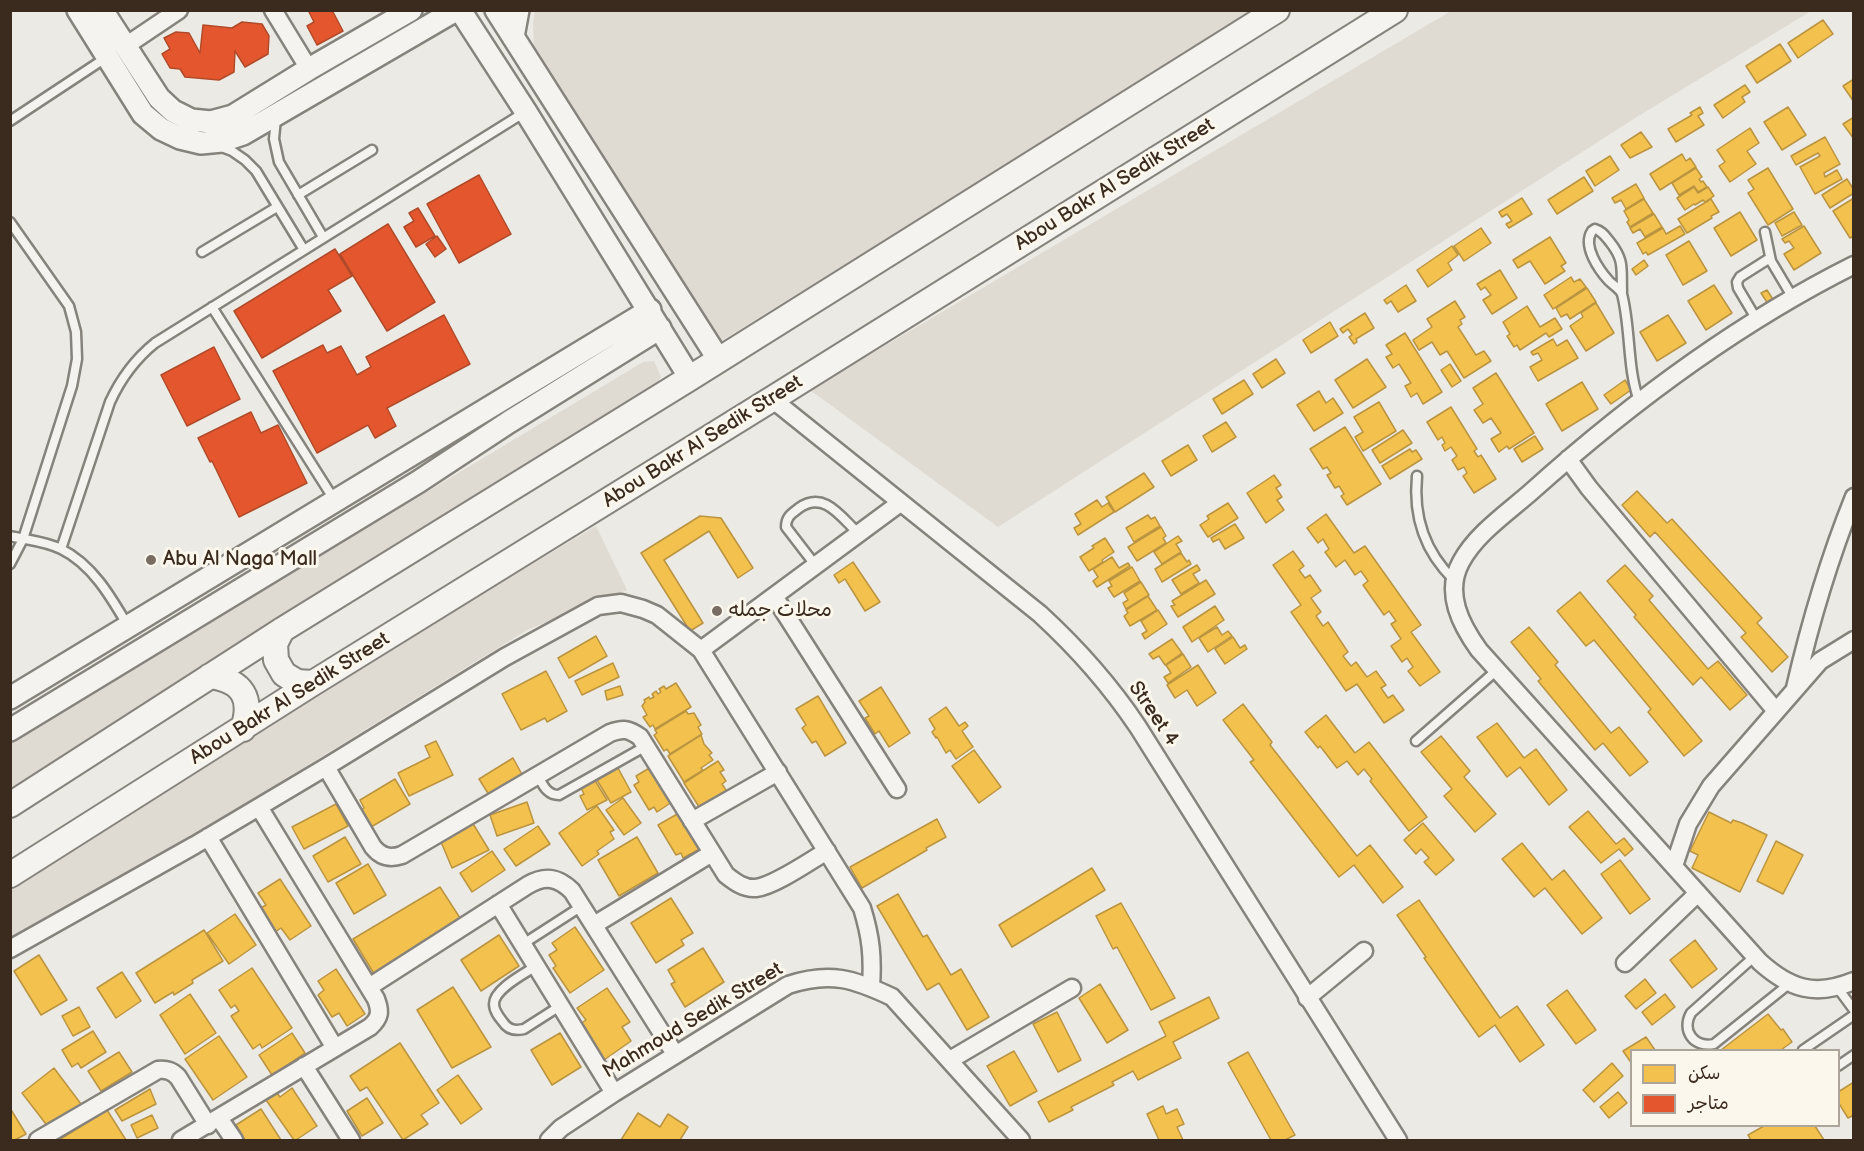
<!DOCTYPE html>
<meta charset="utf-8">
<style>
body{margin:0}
#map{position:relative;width:1864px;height:1151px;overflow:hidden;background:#eceae4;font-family:"Balsamiq Sans","Playpen Sans Arabic",sans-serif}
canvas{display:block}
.frame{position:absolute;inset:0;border:12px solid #3b2a1e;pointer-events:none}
.legend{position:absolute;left:1630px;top:1049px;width:210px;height:78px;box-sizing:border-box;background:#fbf7ec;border:2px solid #aea59a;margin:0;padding:8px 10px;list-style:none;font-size:18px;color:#3b2a1e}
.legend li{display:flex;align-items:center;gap:12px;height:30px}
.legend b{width:30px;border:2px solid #aea59a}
</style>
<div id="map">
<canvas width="1864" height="1151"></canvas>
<div class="frame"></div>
<ul class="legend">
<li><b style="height:16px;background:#f2c14e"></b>سكن</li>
<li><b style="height:16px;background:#e4572e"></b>متاجر</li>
</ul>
</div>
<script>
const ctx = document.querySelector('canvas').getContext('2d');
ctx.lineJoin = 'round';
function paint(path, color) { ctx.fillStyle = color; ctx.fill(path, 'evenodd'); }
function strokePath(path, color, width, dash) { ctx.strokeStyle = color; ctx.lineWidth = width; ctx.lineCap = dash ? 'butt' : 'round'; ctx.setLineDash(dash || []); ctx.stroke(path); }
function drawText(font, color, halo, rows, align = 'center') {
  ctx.font = font + ' "Balsamiq Sans","Playpen Sans Arabic",sans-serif'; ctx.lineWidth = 6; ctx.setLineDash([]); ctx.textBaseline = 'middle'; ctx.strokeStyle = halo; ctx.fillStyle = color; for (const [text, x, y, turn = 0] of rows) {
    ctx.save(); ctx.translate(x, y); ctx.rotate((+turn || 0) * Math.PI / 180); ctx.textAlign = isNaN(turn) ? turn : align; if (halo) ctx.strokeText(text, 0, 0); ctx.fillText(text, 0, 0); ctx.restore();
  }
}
paint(new Path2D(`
 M535,11H1253L721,341L553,88L534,54L533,23Z
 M1451,11H1811L1632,120L998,527L810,390Z
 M654,361L661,377L650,391L11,793V742L643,362Z
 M596,526L627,590L527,630L162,855L11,937V888L328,686Z`), '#dfdbd2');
const homes = new Path2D(`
 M1823,20L1833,34L1798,58L1788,43Z
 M1780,44L1791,61L1757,83L1746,66Z
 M1854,79V102L1843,86Z
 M1745,85L1750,92L1742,97L1745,102L1723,118L1714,105Z
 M1700,107L1703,113L1698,116L1704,125L1676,142L1668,129L1692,115L1690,113Z
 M1788,107L1806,135L1782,150L1764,122Z
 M1854,117V139L1843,124Z
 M1750,128L1759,143L1747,151L1756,164L1730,182L1719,166L1725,162L1717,150Z
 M1641,132L1652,147L1630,158L1621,145Z
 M1825,137L1840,164L1824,173L1825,177L1837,170L1842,179L1815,194L1800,167L1820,156L1818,153L1796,165L1791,156Z
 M1682,154L1686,161L1690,158L1696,167L1660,190L1650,174Z
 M1610,156L1619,170L1595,186L1586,171Z
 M1696,168L1702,177L1699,179L1701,182L1703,181L1707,187L1698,192L1694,186L1679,195L1672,183Z
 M1768,168L1793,209L1768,225L1748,193L1754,189L1748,180Z
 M1584,177L1593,191L1557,214L1548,200Z
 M1847,179L1854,190V193L1830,208L1822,195Z
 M1636,184L1644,198L1626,209L1621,200L1615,203L1612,198Z
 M1694,187L1698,193L1708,187L1714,196L1705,202L1703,200L1695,205L1694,204L1685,210L1677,198Z
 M1522,198L1532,214L1509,228L1506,224L1512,221L1507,214L1502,217L1499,212Z
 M1854,198V236L1850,238L1833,211Z
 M1644,199L1653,213L1630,227L1627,222L1629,220L1624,211Z
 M1711,199L1719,212L1711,216L1712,218L1687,233L1678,219Z
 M1740,212L1757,240L1731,256L1714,228Z
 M1794,212L1802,225L1782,236L1775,223Z
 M1654,214L1662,227L1645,237L1640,229L1633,233L1630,228Z
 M1680,226L1685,234L1648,255L1646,252L1643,254L1637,243L1663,228L1666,234Z
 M1804,226L1821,253L1794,270L1784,254L1794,248L1789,241L1785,243L1782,239Z
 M1481,228L1491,243L1464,261L1454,246Z
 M1550,237L1566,263L1561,266L1565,271L1545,284L1530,261L1518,268L1513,260Z
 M1689,241L1707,271L1683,285L1666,255Z
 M1452,246L1458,255L1448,263L1452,270L1428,287L1417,270Z
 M1644,260L1648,266L1636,275L1632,269Z
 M1500,270L1517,298L1492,314L1483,300L1491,295L1485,287L1481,290L1477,284Z
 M1571,277L1574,282L1580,279L1586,287L1553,309L1544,295Z
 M1406,285L1416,301L1398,312L1391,301L1387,304L1384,300Z
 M1714,285L1732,313L1706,330L1688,301Z
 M1587,288L1596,302L1570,319L1567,314L1561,317L1556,308Z
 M1767,290L1774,301L1768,304L1761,293Z
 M1455,301L1465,317L1460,320L1462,324L1458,327L1476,355L1484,351L1491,361L1464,378L1447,351L1440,355L1432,342L1419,350L1413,340L1432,327L1427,319Z
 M1596,303L1614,333L1586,351L1570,326L1583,317L1581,313Z
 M1527,306L1540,327L1555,318L1562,329L1549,337L1546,333L1520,350L1517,345L1514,347L1507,336L1510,334L1503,322Z
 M1365,313L1374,328L1356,339L1357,342L1354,344L1349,337L1352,335L1348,329L1343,333L1340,329Z
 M1668,315L1686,343L1657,361L1640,332Z
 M1330,322L1338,336L1311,353L1303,340Z
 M1405,333L1442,392L1423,404L1417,393L1411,397L1405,386L1411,383L1399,364L1393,368L1386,357L1392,354L1386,345Z
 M1553,339L1557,346L1567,340L1578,358L1538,381L1530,367L1542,360L1538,353L1533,355L1531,352Z
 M1276,359L1285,373L1262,388L1253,374Z
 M1367,359L1386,387L1353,408L1335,380Z
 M1450,364L1461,381L1452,387L1441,370Z
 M1496,373L1534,433L1509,449L1507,446L1499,452L1491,439L1501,433L1491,418L1483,423L1474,410L1483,404L1473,388Z
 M1244,380L1253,394L1222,414L1213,399Z
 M1625,380L1631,390L1611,404L1604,395Z
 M1582,382L1598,409L1562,431L1546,404Z
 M1319,391L1326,403L1333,398L1343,413L1314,431L1297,405Z
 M1379,402L1396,431L1363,451L1355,437L1363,432L1354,417Z
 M1451,407L1477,449L1474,451L1478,457L1481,455L1496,479L1474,493L1463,476L1467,473L1464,467L1458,470L1452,460L1457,456L1451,447L1445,451L1442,445L1445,443L1442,437L1438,440L1427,422Z
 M1226,422L1236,437L1212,452L1203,436Z
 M1345,427L1381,484L1347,505L1341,496L1344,494L1339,486L1335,488L1327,475L1331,473L1327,467L1323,469L1310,449Z
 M1403,430L1412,443L1380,463L1372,450Z
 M1535,436L1543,449L1522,462L1514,449Z
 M1188,445L1197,460L1171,476L1162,461Z
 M1410,449L1412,452L1416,450L1422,459L1390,479L1382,466Z
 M1144,473L1154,487L1115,512L1106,497Z
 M1274,475L1281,485L1276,488L1282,497L1277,500L1284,510L1266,523L1247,493Z
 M1637,491L1667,523L1672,519L1762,618L1757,623L1788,657L1772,672L1741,637L1746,633L1655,532L1650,537L1622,505Z
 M1097,500L1102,507L1108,503L1114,512L1078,535L1074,528L1081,524L1075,514Z
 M1228,503L1238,518L1208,537L1200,525L1209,519L1207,516Z
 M1326,514L1354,553L1365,546L1421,625L1411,632L1440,672L1420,686L1408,671L1413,667L1407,658L1402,662L1391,646L1401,639L1391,624L1396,621L1389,611L1384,615L1363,585L1368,581L1361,571L1355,575L1345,560L1336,567L1325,552L1329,549L1323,539L1318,543L1307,528Z
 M1148,515L1151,519L1155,517L1160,526L1134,542L1126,528Z
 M700,516L721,518L753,568L738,578L709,531L664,560L703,623L690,631L641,553Z
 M1235,524L1244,538L1225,549L1219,539L1213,542L1211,538Z
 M1161,527L1166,536L1163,538L1166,543L1137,561L1128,547Z
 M1178,536L1182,541L1176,544L1181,552L1162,564L1154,552Z
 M1105,538L1114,552L1102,560L1103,562L1089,571L1080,557L1094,548L1092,546Z
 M1293,551L1304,566L1299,570L1305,578L1310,575L1321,591L1311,598L1321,612L1316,616L1323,626L1328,622L1348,652L1343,656L1351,666L1356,662L1367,677L1376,671L1386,685L1381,688L1388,698L1393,695L1404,710L1384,723L1357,684L1346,691L1291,612L1301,605L1273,565Z
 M1181,553L1187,562L1189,560L1191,564L1162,582L1155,569Z
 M1112,557L1119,568L1128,563L1130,566L1097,587L1093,581L1098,577L1093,569Z
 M853,562L880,602L865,611L845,579L839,583L834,575Z
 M1197,565L1200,570L1193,574L1199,583L1181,594L1172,580Z
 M1625,565L1653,596L1649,600L1708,669L1718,661L1747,695L1730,710L1701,677L1693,685L1634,617L1636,615L1607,581Z
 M1132,567L1140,581L1114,597L1108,588L1112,586L1109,581Z
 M1206,580L1215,594L1178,617L1171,606L1175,605L1172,601Z
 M1141,582L1149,595L1126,609L1123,603L1128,600L1124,593Z
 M1580,592L1702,741L1684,756L1648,712L1651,709L1594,640L1586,646L1557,611Z
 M1148,596L1157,610L1130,626L1124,616L1128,613L1126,610Z
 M1215,606L1224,620L1192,642L1183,627Z
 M1158,610L1167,624L1145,639L1142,634L1147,631L1141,621Z
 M1217,627L1222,635L1228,631L1232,636L1208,652L1199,638Z
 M1529,627L1558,662L1555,665L1611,733L1619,727L1648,762L1630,776L1603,743L1595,750L1538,681L1541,679L1511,642Z
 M596,636L607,656L569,678L558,658Z
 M1233,637L1240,648L1245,645L1247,649L1225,664L1215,649Z
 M1172,639L1182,653L1165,665L1159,656L1153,659L1149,654Z
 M1183,654L1191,667L1168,683L1164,677L1171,673L1166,665Z
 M613,663L619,677L582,695L575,681Z
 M1198,665L1216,693L1197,706L1187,690L1175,698L1167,685Z
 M546,671L567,711L547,722L545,718L521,730L502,694Z
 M676,683L691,707L655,729L653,725L650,727L643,717L647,715L642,706L645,702L644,700L649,697L650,699L654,697L652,694L656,691L658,694L661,692L659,689L664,686L666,689Z
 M620,686L623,695L607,700L605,691Z
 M881,687L910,733L889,747L879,731L875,734L865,718L869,716L859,701Z
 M818,696L846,743L825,756L816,741L812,743L802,728L806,725L796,709Z
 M1243,704L1272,742L1270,745L1357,856L1370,845L1403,887L1383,903L1354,865L1339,877L1250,762L1254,760L1223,720Z
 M946,707L959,726L965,722L968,726L962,731L973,747L956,759L950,750L946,753L937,737L936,738L932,732L935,729L929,719Z
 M686,711L688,714L694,713L701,725L698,727L702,734L670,754L667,749L664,751L654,735L657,733L655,730Z
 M1326,715L1355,753L1369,742L1427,817L1409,831L1370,781L1372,779L1364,769L1358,775L1347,761L1337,768L1320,746L1318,748L1305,732Z
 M1497,723L1524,758L1536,749L1567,790L1549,805L1520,767L1507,777L1477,737Z
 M701,735L704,744L712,753L709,755L713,760L701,768L703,770L684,782L668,756Z
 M1441,736L1470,771L1464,777L1496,814L1475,832L1444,796L1452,789L1421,752Z
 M436,741L453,775L409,796L398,773L430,757L425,746Z
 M974,750L1001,787L979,803L952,766Z
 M513,758L524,778L491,798L479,779Z
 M718,761L724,770L720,772L726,781L722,784L728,793L701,810L684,783Z
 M651,767L672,802L657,812L654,807L649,810L634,785L639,782L636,776Z
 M618,768L631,792L611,803L597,780Z
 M395,779L410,804L371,827L361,810L364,808L360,800Z
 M594,779L607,800L587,810L580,796L584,794L581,788Z
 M623,798L641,823L624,835L606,810Z
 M527,802L534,823L497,836L490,815Z
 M336,804L348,826L304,849L292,827Z
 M597,806L614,830L610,832L614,839L597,851L599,854L582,866L559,833Z
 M1588,811L1616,844L1624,838L1633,849L1625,856L1619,849L1601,863L1569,827Z
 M1709,812L1731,823L1733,820L1742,823L1767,835L1740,892L1692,868L1698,855L1690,851Z
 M679,813L700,849L683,858L681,853L676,855L658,825Z
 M937,819L946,837L926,848L927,850L862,888L850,867Z
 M472,822L489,850L452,868L441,842Z
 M1423,823L1454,860L1436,875L1424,862L1429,858L1421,849L1416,854L1404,840Z
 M538,826L550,844L516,866L504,849Z
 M345,837L361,864L328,882L313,856Z
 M637,837L658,873L619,896L598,860Z
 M1776,841L1803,855L1783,894L1757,881Z
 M1522,843L1552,880L1564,870L1602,918L1582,934L1545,888L1534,897L1502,859Z
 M492,851L505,870L472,892L460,873Z
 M1620,860L1650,899L1630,914L1601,874Z
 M368,864L386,895L354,914L336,883Z
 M1092,868L1105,890L1012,947L999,925Z
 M280,879L311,926L290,940L281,928L275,932L259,909L266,905L258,893Z
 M440,887L462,921L376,977L353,939Z
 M898,894L923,937L927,935L951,975L961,969L989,1017L967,1030L939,983L927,990L877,906Z
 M671,898L693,933L681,940L684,945L656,963L631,923Z
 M1419,900L1500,1018L1517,1006L1544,1045L1520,1062L1495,1025L1479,1037L1424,958L1426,957L1397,915Z
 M1121,903L1175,998L1151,1010L1117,947L1113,949L1096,916Z
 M235,914L256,945L229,964L207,933Z
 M575,927L604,970L570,993L553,968L556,966L549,955L557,950L552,943Z
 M204,930L223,961L192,980L193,983L174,995L173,992L155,1003L136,973Z
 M499,935L519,966L481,991L461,960Z
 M1695,940L1717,969L1692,988L1670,960Z
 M703,948L724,982L685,1007L671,984L675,982L668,970Z
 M39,955L67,1000L41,1015L14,971Z
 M252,968L292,1028L262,1048L260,1044L253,1049L231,1016L239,1011L235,1005L231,1008L219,990Z
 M336,969L365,1014L347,1026L339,1013L332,1017L318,995L324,990L318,981Z
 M122,972L141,1001L116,1018L97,988Z
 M1645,979L1656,993L1636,1009L1625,996Z
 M1100,984L1128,1030L1107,1043L1079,998Z
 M453,987L491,1047L452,1068L417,1010Z
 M607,988L630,1022L622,1027L631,1041L604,1060L580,1024L586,1020L577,1008Z
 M1567,990L1596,1030L1576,1044L1547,1005Z
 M190,994L216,1033L185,1054L160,1015Z
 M1665,994L1675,1007L1652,1025L1642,1012Z
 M1209,997L1219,1018L1173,1042L1181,1058L1138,1080L1133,1071L1112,1082L1114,1085L1071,1107L1073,1110L1049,1122L1038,1102L1166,1036L1159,1022Z
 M79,1007L90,1027L73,1036L62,1016Z
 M1057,1012L1081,1060L1058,1072L1033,1024Z
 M1768,1014L1781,1030L1783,1029L1792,1042L1781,1050H1721Z
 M93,1031L106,1052L81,1068L78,1063L72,1067L62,1050Z
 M292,1033L305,1053L272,1075L259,1055Z
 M560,1033L581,1067L552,1085L531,1050Z
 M219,1036L247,1077L213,1100L185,1059Z
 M1646,1037L1655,1050H1632V1064L1623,1051Z
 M400,1043L439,1103L421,1115L428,1124L403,1140L367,1087L360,1091L350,1076Z
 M1014,1051L1037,1091L1010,1106L987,1066Z
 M119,1052L132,1072L101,1091L88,1071Z
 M1248,1052L1295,1135L1285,1140H1271L1228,1063Z
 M1612,1063L1623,1076L1594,1102L1583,1090Z
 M54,1068L81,1104L49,1128L22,1093Z
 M458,1075L482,1109L461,1124L437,1090Z
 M1854,1082V1115L1848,1118L1838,1102V1092Z
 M292,1088L317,1126L296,1140H294L266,1100L277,1093L280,1097Z
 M150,1089L156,1104L122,1121L115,1110Z
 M1618,1092L1627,1103L1609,1118L1600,1107Z
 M367,1098L383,1123L362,1136L347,1111Z
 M1163,1106L1166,1114L1177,1109L1184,1124L1177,1127L1183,1140H1159L1147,1114Z
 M10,1108L26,1134L15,1140H10Z
 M261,1109L281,1140H245L236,1125Z
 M107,1110L126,1140H59Z
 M638,1113L660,1127L668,1114L688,1127L680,1140H621Z
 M152,1115L158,1128L137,1138L131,1125Z
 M1764,1126H1815L1824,1140H1751L1748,1135Z`);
paint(homes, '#f2c14e');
strokePath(homes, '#bb9440', 1.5);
const shops = new Path2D(`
 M308,10H332L343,31L317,45L307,26L314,22Z
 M242,22L262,24L269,36L268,54L245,67L235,51L234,72L219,80L185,77L180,69L170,68L162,54L170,49L164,38L176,32L189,33L200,53L203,25L232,28Z
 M479,175L511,234L459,263L427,204Z
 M418,208L435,236L416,247L404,227L414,221L409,213Z
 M388,224L435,302L387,331L340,254Z
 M437,236L446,249L435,257L426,244Z
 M335,249L352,276L328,290L341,311L262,358L234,311Z
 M444,315L470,364L387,408L396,426L375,438L368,425L317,453L273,371L323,345L327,353L341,346L357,375L371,367L366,357Z
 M214,347L240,399L187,426L161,375Z
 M251,412L261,433L278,425L307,483L239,517L212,461L210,462L198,438Z`);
paint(shops, '#e4572e');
strokePath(shops, '#b14a29', 1.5);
const service = new Path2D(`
 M276,118L274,139L279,162L323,237
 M10,121L107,57
 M219,146L232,151L245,160L256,171L304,250
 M298,195L372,150
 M10,222L69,306L76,332L77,359L72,386L23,539L10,564
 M1765,232L1771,261L1793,298
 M202,252L277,207
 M1622,292C1621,269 1625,261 1610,242C1605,236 1602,231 1595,229L1592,231C1582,246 1599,270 1609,281C1613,285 1620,289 1622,294C1631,329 1627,368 1639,401
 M212,307L335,501
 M1757,320L1738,288L1737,282L1740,277L1770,258
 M1417,476C1413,517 1425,552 1454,580
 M10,536C27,540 45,541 61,549C92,564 111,597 128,626
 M61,549L110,402C121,378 134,360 155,343L525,112
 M816,566L786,527C786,517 791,514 799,508C824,490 841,517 858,533
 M1416,741L1497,670
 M538,776C543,785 547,795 559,795L646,746
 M523,944L582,906
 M1755,956L1691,1013C1681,1031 1694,1048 1714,1044L1789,984
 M536,966C524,974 494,989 494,1004C494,1011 499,1017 503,1022C508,1030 515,1031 524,1029L560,1006
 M1837,987L1854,1010
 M1803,1050L1854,1015
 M1838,1066L1854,1055`);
const minor = new Path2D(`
 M273,10L309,69
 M124,47L179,10
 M1854,265C1736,324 1629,404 1531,492C1507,513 1476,534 1461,562C1444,593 1461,625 1479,650L1760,962C1790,989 1815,997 1854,981
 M772,399L1040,614C1077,648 1110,685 1138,727L1398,1140
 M1568,459L1589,488L1776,711
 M774,596L897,789
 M701,650L900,503
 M1795,688C1810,623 1829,559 1854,497
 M326,767L373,847C381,857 390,859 402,855L610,733C623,728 629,729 640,737L726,875C735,882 744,889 756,888C774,886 810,861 827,851
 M692,821L778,772
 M208,837L335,1048
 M1674,866L1688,824L1711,786L1820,661L1854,640
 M498,904L614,1093
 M594,925L712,853
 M10,949L195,845L326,767L505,657L598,606L621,603L643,609L657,615L701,650L862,908C871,937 873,957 871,987
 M1625,963L1698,893
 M369,987L528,885C545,875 558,877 572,891L675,1054
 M1307,998L1364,951
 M950,1060L1072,988
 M304,1066L351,1140
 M219,1118L234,1140
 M38,1140L158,1070C167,1069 172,1071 178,1077L208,1125
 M181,1140L370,1027C380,1018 381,1012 376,999L259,807
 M549,1140L561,1128L614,1093L788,985C830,971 854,979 892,997L1021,1140`);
const tertiary = new Path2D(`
 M78,10L143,114L161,129L180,138L201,143L222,141L243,134L456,10
 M102,10L159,98L173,111L191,120L211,122L233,116L309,69L411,10
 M460,10L526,112L690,378
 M496,10L719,360
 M513,37L518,10
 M10,698L650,310
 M10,730L418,482L509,422L660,328`);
const secondary = new Path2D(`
 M282,630L275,644L276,660L284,674L297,682L313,683
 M210,676C243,681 253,698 243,729
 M10,805L282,630L690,378L1277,10
 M10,875L313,683L772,399L1395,10`);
strokePath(service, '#86827c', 13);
strokePath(minor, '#86827c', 21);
strokePath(tertiary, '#86827c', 26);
strokePath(secondary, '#86827c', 28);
strokePath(service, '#f4f3ef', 8);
strokePath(minor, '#f4f3ef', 16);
strokePath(tertiary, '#f4f3ef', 21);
strokePath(secondary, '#f4f3ef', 24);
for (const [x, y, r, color] of [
 [151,560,6,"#796d63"],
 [717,611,6,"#796d63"]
]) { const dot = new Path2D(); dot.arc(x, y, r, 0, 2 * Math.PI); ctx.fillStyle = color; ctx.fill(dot); strokePath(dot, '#fbf7ec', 2); }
drawText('20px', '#3b2a1e', '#fbf7ec', [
 ["Abou Bakr Al Sedik Street",1115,185,-32],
 ["Abou Bakr Al Sedik Street",703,442,-32],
 ["Abou Bakr Al Sedik Street",290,699,-32],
 ["Street 4",1153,714,56],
 ["Mahmoud Sedik Street",693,1021,-31]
]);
drawText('20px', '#3b2a1e', '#fbf7ec', [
 ["Abu Al Naga Mall",163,560],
 ["محلات جمله",729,611]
], 'left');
</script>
